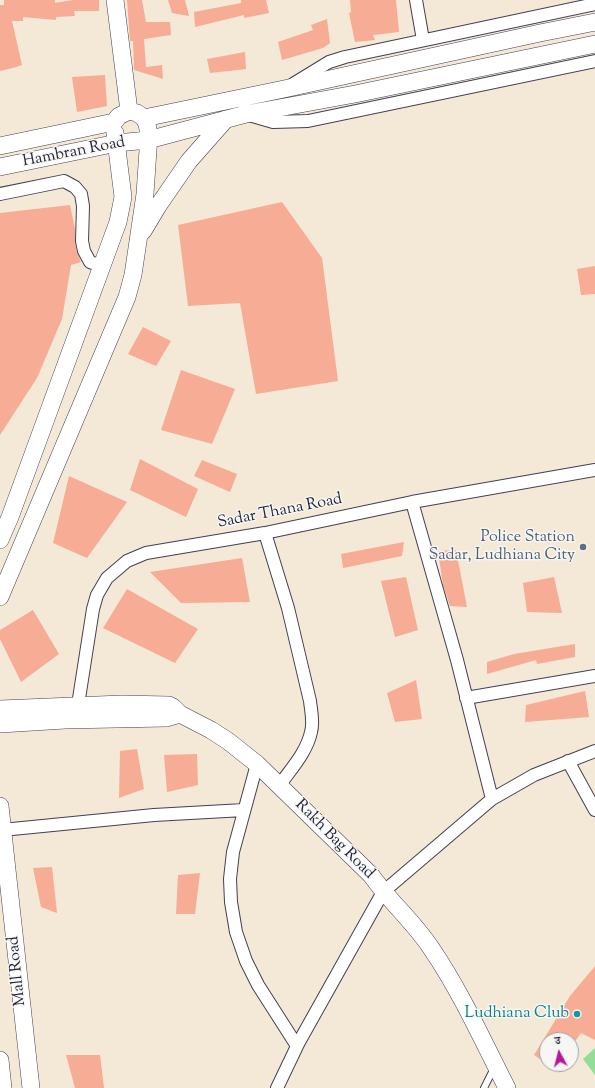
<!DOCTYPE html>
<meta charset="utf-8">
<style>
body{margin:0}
#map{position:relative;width:595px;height:1088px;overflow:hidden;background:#f4e8d6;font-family:"Sorts Mill Goudy","Noto Serif Devanagari",serif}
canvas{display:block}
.north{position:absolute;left:539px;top:1032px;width:40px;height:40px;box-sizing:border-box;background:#f6f6f2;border:1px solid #a1a1a9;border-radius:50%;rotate:353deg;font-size:11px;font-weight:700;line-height:16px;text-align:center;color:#22223b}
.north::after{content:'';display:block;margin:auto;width:14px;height:18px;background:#b5179e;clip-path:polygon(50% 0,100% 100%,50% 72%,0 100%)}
</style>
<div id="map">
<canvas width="595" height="1088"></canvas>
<div class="north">उ</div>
</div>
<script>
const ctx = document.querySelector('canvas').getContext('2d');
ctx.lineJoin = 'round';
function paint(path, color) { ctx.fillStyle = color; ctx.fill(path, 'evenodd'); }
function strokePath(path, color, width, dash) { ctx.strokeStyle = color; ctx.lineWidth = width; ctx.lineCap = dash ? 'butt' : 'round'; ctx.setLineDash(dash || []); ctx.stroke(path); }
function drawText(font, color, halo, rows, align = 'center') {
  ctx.font = font + ' "Sorts Mill Goudy",serif'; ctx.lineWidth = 3; ctx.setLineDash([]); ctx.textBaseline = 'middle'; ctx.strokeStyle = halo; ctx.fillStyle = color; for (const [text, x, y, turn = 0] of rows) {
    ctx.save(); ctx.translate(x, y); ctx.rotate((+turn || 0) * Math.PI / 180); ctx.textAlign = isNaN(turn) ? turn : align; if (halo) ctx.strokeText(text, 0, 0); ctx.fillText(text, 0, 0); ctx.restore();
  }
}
paint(new Path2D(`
 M595,1048V1075L583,1059Z`), '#93dd99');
paint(new Path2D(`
 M4,0H55V3L73,0H99V11H74L75,16L56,17V20L23,17V21H12L22,65L13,68L0,71V5H4Z
 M127,0H142L146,22H170L171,35L144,39L146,67L162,65L163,79L134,70L133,41H130Z
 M168,0H185L189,16L172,13Z
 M241,0H266L269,13L244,18V15L195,27L194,12L241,3Z
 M350,0H396L399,32L373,35L375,40L355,42L349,13L351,12Z
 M327,19L330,43L323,48L282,60L278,42L313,30L311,25Z
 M245,52L246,69L210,73L207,59Z
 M105,75L107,106L77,112L72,77Z
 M282,202L322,258L338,381L256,394L240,303L188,306L178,225Z
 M70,205L75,229V241L77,252L81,262L71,265L62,319L37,378L0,435V213Z
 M595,266V294L581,295L577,269Z
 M143,327L171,341L156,366L128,354Z
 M181,370L235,389L212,444L161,430Z
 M140,459L198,489L186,517L130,490Z
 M202,460L237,474L230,492L194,476Z
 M69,476L127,502L87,558L53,543Z
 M404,542L402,556L343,568L341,554Z
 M456,550L467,607L450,606L443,585L438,551Z
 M242,558L250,602L181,603L150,572Z
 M406,577L418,630L395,637L381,581Z
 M554,577L562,613L527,612L523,583Z
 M127,589L198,629L175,663L103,628Z
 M33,610L59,654L21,682L0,639V630Z
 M575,644V657L537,664L536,660L487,674V662L514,654Z
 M416,680L422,719L395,722L387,693Z
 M585,691L589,717L525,722L526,705Z
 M137,749L144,789L119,798L120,751Z
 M197,754L198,785L167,792L164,755Z
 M52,867L57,913L41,907L33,868Z
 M200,873L195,914H176L178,875Z
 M595,966V1040L581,1033L576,1040H547V1064L534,1055L570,996Z
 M66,1055H100L104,1088H75Z`), '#f7ac95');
const lane = new Path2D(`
 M484,1088L494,1068`);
const street = new Path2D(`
 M416,0L423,40
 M293,84L329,62L345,57L595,4
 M249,115L273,122L308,121L595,61
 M0,194L64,181L75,187L81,194L83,206L82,241L84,251L90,262L102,266
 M412,502L457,660L492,799
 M265,533L288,608L310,701C311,711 314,722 311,732C307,752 290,770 279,786
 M466,698L595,676
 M78,705L93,609L97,595L107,578L127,561L146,553L265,533L412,502L595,470
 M568,761L595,810
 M257,764L233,852L230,879L231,902L236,932L246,961L258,985L297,1046
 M2,830L154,815L244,810
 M277,1088L299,1042L383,892L492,799L534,775L595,751`);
const secondary = new Path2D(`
 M115,0L129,111
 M144,118L284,89L540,33L595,22
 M0,146L114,122L119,116L129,111L137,113L144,118L147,124L149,135L145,194L133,275L127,297L0,597
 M0,167L117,143L148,140L246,114L355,94L595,44
 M143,231L158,206L189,161L226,119
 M0,540L10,517L118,222L123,197L115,133
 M0,709L122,704L169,705L173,707L180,714L211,730L228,741L257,764L371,875C389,901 413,921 431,948C461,992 483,1041 507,1088
 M0,724L65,720L166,718L180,714
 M0,806L31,1088
 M0,1060L3,1088`);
strokePath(lane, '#424052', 8);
strokePath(street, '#424052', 14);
strokePath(secondary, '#424052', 18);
strokePath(lane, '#fff', 6);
strokePath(street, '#fff', 12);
strokePath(secondary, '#fff', 17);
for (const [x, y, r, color] of [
 [583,547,4,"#5c6f8a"],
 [577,1014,4,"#0f9aa8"]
]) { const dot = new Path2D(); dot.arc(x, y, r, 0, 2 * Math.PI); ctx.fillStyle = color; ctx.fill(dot); strokePath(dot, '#f6f6f2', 1.5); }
drawText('16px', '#22223b', '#f6f6f2', [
 ["Hambran Road",74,153,-11],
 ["Sadar Thana Road",280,512,-11],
 ["Rakh Bag Road",334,840,45],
 ["Mall Road",18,971,-96]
]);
drawText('16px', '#4e5e75', '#f6f6f2', [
 ["Police Station",575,538],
 ["Sadar, Ludhiana City",575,556]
], 'right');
drawText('16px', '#0d838f', '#f6f6f2', [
 ["Ludhiana Club",569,1014]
], 'right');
</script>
